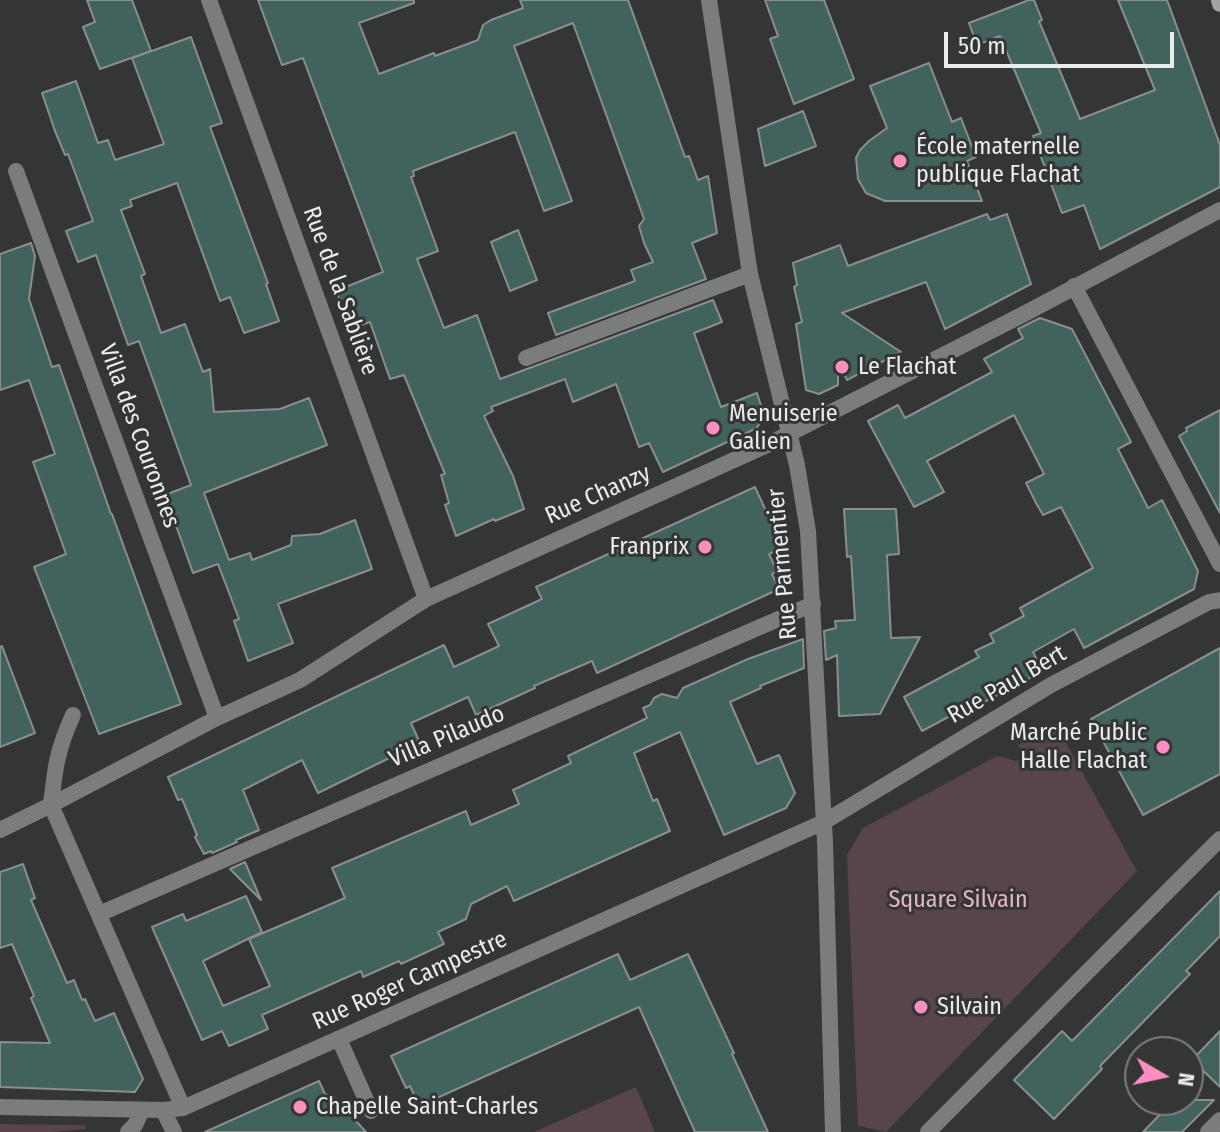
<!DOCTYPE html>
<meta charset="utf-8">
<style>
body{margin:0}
#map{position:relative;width:1220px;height:1132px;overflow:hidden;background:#333635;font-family:"Fira Sans Condensed",sans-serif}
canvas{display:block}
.north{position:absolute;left:1124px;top:1036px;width:80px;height:80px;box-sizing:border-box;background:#333635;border:2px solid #7c7f7e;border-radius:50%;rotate:99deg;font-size:22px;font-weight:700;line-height:32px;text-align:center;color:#eaecec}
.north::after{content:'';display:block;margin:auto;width:28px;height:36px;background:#fd8ec0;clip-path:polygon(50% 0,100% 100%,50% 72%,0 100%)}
.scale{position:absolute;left:944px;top:32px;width:230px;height:36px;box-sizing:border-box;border:4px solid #eaecec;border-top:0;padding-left:10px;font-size:24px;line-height:28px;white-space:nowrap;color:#eaecec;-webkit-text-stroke:6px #333635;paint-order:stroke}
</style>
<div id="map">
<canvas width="1220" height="1132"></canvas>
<div class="north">N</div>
<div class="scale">50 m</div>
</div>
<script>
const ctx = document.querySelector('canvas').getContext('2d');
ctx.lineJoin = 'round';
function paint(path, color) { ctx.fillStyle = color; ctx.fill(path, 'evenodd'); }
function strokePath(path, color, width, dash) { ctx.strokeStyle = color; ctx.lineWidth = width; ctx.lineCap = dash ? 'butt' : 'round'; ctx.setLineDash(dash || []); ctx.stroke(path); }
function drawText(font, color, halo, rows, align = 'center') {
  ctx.font = font + ' "Fira Sans Condensed",sans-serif'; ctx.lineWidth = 6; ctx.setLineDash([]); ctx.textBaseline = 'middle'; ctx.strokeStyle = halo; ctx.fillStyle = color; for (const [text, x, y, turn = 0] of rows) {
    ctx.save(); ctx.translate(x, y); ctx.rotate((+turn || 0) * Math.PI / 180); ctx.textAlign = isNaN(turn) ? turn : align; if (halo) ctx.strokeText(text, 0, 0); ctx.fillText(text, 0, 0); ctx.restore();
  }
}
paint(new Path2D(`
 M1056,725L1137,871L886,1132L858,1126L847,855L863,828L997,756L1017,761L1025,758L1018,745Z
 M636,1087L655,1132H534Z
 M0,1124L85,1125L86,1129L53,1132H0Z`), '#58444c');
const building = new Path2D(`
 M87,0H132L151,51L100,69L83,27L95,22Z
 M258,0H414V3L359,23L379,74L434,53L435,56L478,40L483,25L491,20L523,8L520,0H628L685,157L689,156L698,180L708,176L717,233L692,243L706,279L556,335L548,313L635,281L631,270L653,262L644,243L639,226L644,219L573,23L514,46L572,201L544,211L515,132L413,171L414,176L411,177L438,251L417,259L444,328L477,315L500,379L713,300L722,322L694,333L721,407L757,393L764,415L757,428L663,472L649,443L639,447L616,384L573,402L565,379L491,407L493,411L484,416L513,476L524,509L495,521L494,519L456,536L445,505L449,503L441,475L445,474L404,375L390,379L370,322L350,329L336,291L383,272L303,58L282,65Z
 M765,0H824L854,79L794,104L770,39L778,36Z
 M1029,0H1034L1042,20L1039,21L1080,119L1155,90L1118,0H1167L1220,145V187L1100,249L1084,205L1062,213L1033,136L1041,133L1000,36L977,45L969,23Z
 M191,37L222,123L210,127L268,283L266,284L279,321L244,333L230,297L220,301L177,183L130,200L132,206L121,210L145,274L141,276L161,333L185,324L203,372L210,369L214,412L280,409L309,398L327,445L204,493L229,560L250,553L252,560L291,545L292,536L320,534L355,520L372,569L278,604L293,643L248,661L234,621L239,619L218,564L193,573L165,495L191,485L139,341L128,345L96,255L78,262L66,231L93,221L68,154L65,155L55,131L42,93L76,81L98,143L108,140L115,160L164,144L132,58Z
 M929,63L952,122L961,118L976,157L967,161L982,201H885L866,193L858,179L856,158L860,150L869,141L887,128L870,86Z
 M803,111L816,146L765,166L758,129Z
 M987,214L990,220L1007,214L1031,284L945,329L926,282L842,313L901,352L847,380L838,362V385L819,394L806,390L796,324L802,322L794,287L797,285L793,263L840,245L848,266Z
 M518,230L537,280L510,291L491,242Z
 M31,243L35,256L29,299L52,367L59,365L111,514H112L181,704L99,734L34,567L66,554L33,462L55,454L29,380L0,390V254Z
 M1040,318L1072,329L1131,442L1118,449L1148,508L1162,500L1198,571L1194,589L1084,648L1074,629L1033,652L1043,671L967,711L965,708L922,731L904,697L979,657L975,651L994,642L990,634L1024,616L1020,608L1093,568L1061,507L1043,515L1036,503L1026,483L1044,474L1014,415L927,461L944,492L914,507L868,421L898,405L905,418L992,372L984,359L1023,338L1018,329Z
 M1220,410V513L1179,436L1187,431L1186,428Z
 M755,487L783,548L769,554L777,571L772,574L779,589L597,673L592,661L534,686L535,688L476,715L468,697L411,723L420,743L318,793L302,760L243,790L259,830L236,840L237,842L212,853L211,851L204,854L195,837L197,835L182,799L178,800L168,777L444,645L454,667L499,646L488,624L542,599L536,587Z
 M844,509H896L899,554L887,555L891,638L920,637L880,714L839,716L837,655L826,660L824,631L836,628L835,621L855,620L851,556L847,557Z
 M803,639L804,668L760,686L761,688L730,702L757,764L779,755L795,793L786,808L724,835L680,732L634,753L653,801L657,799L670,831L514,901L507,886L471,904L466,919L438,932L444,944L401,964L399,961L363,977L361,971L262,1015L268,1029L229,1046L222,1031L202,1040L152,927L183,914L186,921L246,896L262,932L203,961L223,1006L270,986L249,939L345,898L332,868L466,811L471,825L519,804L513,790L571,763L568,756L647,718L643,708L650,705L654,698L662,694L677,698L683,688L748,659Z
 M2,646L35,733L0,747V647Z
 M1220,648V774L1143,815L1091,719Z
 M245,862L261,900L230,869Z
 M23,864L35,898L31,900L67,983L74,980L82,1000L85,999L95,1021L114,1013L143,1079L135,1092L0,1087V1042L50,1043L31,998L34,996L12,944L0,948V872Z
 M1220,891V936L1186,971L1190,974L1100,1066L1102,1069L1054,1119L1014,1080L1062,1031L1072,1041Z
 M618,954L630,980L688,954L734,1053L732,1054L768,1132H695L639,1007L419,1106L410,1086L406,1088L391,1056Z
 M1220,1031V1087L1192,1060Z
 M319,1081L325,1094L336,1099L366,1132H205Z
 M1174,1100H1214L1182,1132H1143Z`);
paint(building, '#42635d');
strokePath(building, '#8a8e8d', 2);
strokePath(new Path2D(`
 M526,358L750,274
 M51,805C55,768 57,750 73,715
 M339,1039L371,1111`), '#7b7c7c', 16);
strokePath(new Path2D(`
 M209,0L426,599
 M709,0L750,274L797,465L808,531L825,842L833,1132
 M16,171L217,718
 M1074,286L1220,564
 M51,805L183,1108
 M0,830L51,805L217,718L300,680L426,599L765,446L1022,315L1220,210
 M99,914L813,604
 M0,1107L163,1110L183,1108L192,1104L824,822L1051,685L1209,602L1220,600
 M163,1110L174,1132
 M128,1132L135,1125L142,1110
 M928,1132L1220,839
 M1208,1132L1220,1120`), '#7b7c7c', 16);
strokePath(new Path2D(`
 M1219,0L1220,4`), '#a2a4a4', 16);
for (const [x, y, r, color] of [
 [900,161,8,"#fd8ec0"],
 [842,367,8,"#fd8ec0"],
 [713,428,8,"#fd8ec0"],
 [705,547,8,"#fd8ec0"],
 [1163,747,8,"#fd8ec0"],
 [921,1007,8,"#fd8ec0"],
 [300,1107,8,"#fd8ec0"]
]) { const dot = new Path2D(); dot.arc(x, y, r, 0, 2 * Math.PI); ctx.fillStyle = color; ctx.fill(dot); strokePath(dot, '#333635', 3); }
drawText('24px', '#eaecec', '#333635', [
 ["École maternelle",916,147],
 ["publique Flachat",916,175],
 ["Le Flachat",858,367],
 ["Menuiserie",729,414],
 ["Galien",729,442],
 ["Franprix",689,547,"right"],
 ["Marché Public",1147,733,"right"],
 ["Halle Flachat",1147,761,"right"],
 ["Silvain",937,1007],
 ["Chapelle Saint-Charles",316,1107]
], 'left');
drawText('24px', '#eaecec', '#333635', [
 ["Rue de la Sablière",340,291,70],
 ["Villa des Couronnes",139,436,70],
 ["Rue Chanzy",598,495,-24],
 ["Rue Parmentier",783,564,-95],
 ["Rue Paul Bert",1007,685,-30],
 ["Villa Pilaudo",447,737,-23],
 ["Rue Roger Campestre",410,981,-24]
]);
drawText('24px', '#e8b1c7', '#333635', [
 ["Square Silvain",958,900]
]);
</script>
